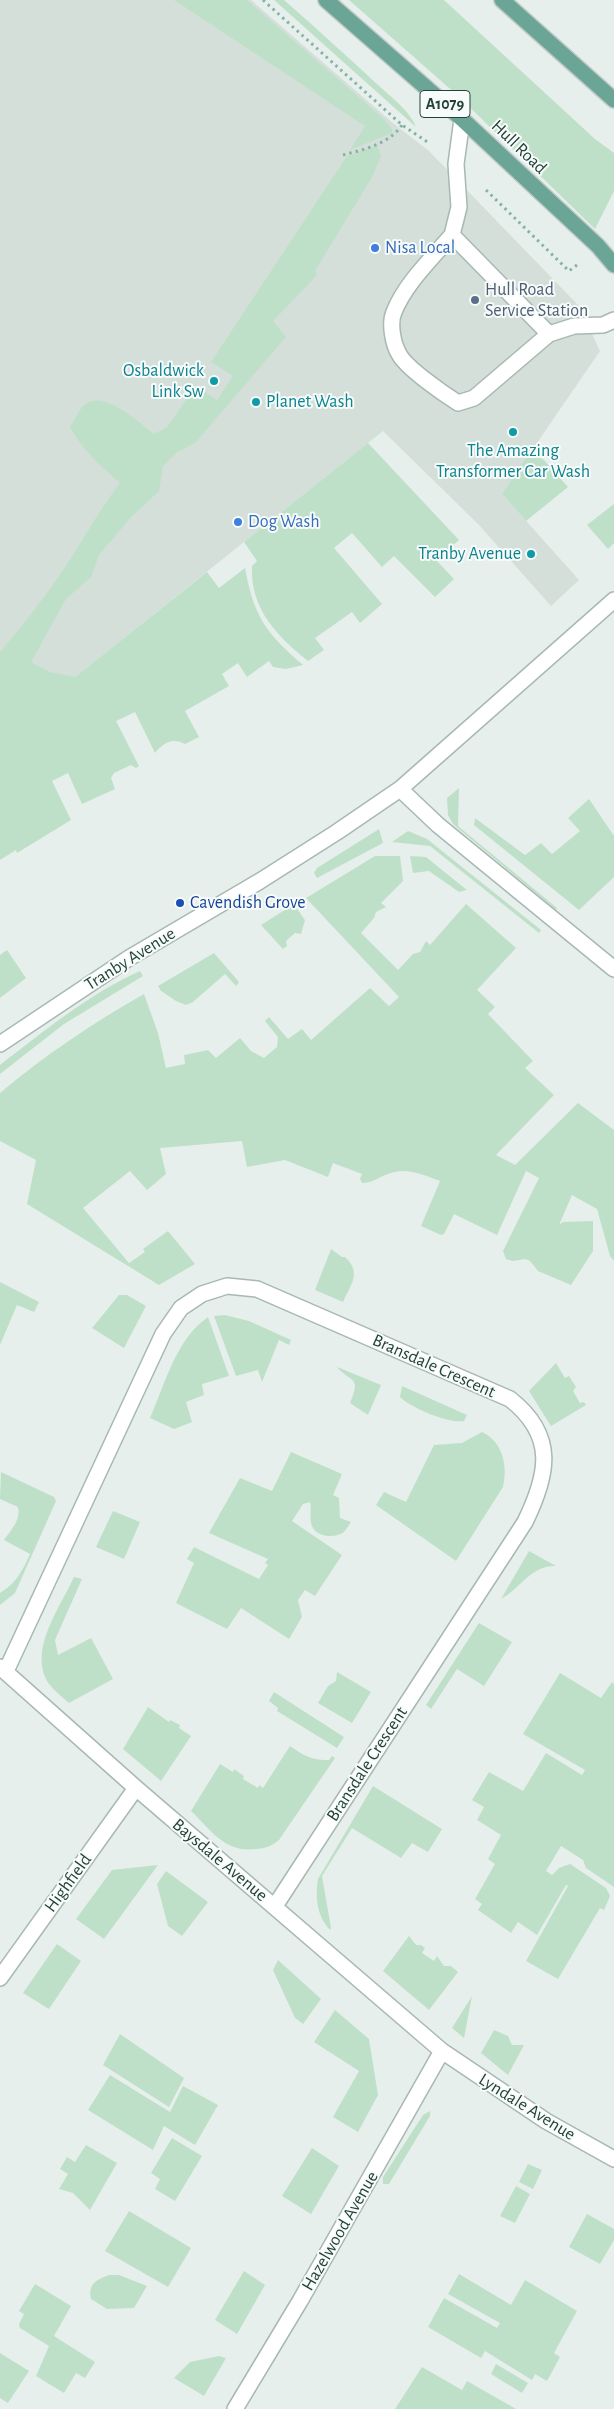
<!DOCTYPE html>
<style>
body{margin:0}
canvas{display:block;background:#e6efeb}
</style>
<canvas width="614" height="2409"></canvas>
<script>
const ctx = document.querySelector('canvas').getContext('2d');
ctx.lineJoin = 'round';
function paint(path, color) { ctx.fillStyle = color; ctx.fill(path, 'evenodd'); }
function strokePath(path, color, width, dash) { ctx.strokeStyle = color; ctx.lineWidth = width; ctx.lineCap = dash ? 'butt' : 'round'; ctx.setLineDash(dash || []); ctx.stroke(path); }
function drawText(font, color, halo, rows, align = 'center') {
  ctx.font = font + ' "Alegreya Sans",sans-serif'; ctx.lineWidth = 4; ctx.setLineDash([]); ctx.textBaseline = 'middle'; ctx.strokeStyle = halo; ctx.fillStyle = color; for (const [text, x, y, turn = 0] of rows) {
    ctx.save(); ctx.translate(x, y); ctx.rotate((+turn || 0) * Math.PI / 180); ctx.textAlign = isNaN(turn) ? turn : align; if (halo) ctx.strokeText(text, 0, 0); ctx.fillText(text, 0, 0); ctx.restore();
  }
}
paint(new Path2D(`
 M0,0H251L394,124L429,151L579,306L600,351L502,494L579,580L551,606L479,525L383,431L0,737Z`), '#d4dfda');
paint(new Path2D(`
 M174,0H247L384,119L392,129V133L350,150L365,126Z
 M274,0H284C316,28 347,56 378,85C391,97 410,111 416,127Z
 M349,0H444L595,139L614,153V191L595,229L457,95Z
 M377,145L381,156L372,177L315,271L317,275L273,321L286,337L195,443L176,453L163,466L159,491L131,517L99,555L91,577L66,599L31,662L50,672L75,677L207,572L219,588L245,568C254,617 266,633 303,665L286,669L273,667L269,661L247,677L238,663L222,674L229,686L185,711L199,737L185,744C172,737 163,743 155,753L135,712L116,721L139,766L136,768L131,765L114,773L111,778L115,789L82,804L68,773L52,781L71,820L17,853L16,850L0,860V652C24,624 47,594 68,563C85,536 101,508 120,483C100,465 83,451 70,427C75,420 79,408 86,404C105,390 139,423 154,434L167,427L196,386L217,400L233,376L211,362L347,156Z
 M368,443L459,540L436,560L454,579L435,597L394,556L382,567L352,533L334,548L382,604L360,623L352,612L315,638L324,650L308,661C277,636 250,609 252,566L257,561L244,542Z
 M530,452L544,460L568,487L526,521L502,494Z
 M614,504V543L608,549L587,525Z
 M459,788L458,826L557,908L556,910L453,824L448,815L447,798Z
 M589,799L614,836V877L579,910L474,825L475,818L525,855L541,843L552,854L580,831L568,818Z
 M379,829L383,843L317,878L314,873L317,868Z
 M408,831L427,839L541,930L539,933L430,846L392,842Z
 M375,856H400L403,881L381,903L386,907L376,912L374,918L361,933L398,970L413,954L420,952L426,941L430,945L466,904L516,948L477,990L495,1007L488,1014L533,1061L525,1068L554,1095L496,1155L515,1165L578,1103L614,1130V1261L610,1256L597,1209L572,1195L559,1225L563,1222L593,1221V1251L571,1285L538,1271L530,1261L525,1259L513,1261L506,1259L503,1251L539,1178L526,1171L497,1235L454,1214L444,1234L441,1235L421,1226L440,1181C421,1174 405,1166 385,1175C376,1179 372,1183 362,1183L360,1179L362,1174L333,1163L328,1177L285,1160L247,1167L242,1141L160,1148L166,1174L147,1190L130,1171L83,1208L129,1263L145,1252L143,1249L168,1231L195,1264L159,1285L27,1204L36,1160L0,1141V1093C45,1055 93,1023 144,994L158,1033L166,1068L185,1064L184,1055L208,1050L216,1058L240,1038L251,1051L264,1058L277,1047L278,1037L265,1021L269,1017L288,1039L302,1029L311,1040L370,988L389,1006L399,997L306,898Z
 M410,856L426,857L467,890L459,892L429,871L413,873Z
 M291,906L298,910L305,920L301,934L295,933L286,941L287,946L283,949L261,925Z
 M7,950L26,978L0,998V955Z
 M214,953L239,982L236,986L225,974L193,1002L186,1005L176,1001L161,991L158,986Z
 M140,971L143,976L64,1024L0,1074V1065C44,1031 89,994 140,971Z
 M331,1249L342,1257H345C362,1273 351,1284 343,1302L315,1290Z
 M0,1282L39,1302L34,1312L17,1305L0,1345Z
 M119,1295H127L146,1306L124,1348L92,1328Z
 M225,1315L249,1321L291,1340L289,1345L279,1340L262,1382L258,1370L236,1376L214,1316Z
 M208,1317L229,1376L202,1384L204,1395L186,1402L192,1422L174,1429L150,1418C165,1384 176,1339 208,1317Z
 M556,1363L565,1378L569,1376L576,1387L573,1391L580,1403L584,1402L586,1405L551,1426L529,1391Z
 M337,1367L381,1385L368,1415L350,1403C362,1375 350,1383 337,1367Z
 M402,1386L467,1415L464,1421C449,1424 411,1408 400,1397Z
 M482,1432C503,1442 508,1466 503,1487L456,1561L376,1505L384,1492L406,1502L434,1445L462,1443Z
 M291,1452L342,1474L333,1495L339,1498L340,1518L351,1522C349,1525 346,1530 344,1532C335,1539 316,1537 312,1526C309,1519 312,1510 310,1502L303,1504L292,1521L342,1555L315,1596L305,1590L298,1600L302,1617L289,1639L241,1608L227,1629L176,1603L194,1563L187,1559L194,1547L259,1579L268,1565L265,1563L268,1559L209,1533L240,1478L272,1491Z
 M1,1472L54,1497L56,1501L15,1593L0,1605V1593C16,1583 22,1572 30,1554L4,1540C11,1530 21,1520 18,1507L0,1499Z
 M113,1511L140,1522L124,1559L96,1547Z
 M529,1551L556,1566C531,1565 520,1589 501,1599Z
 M74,1577L82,1579L55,1640L58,1655L91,1638L113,1679L69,1703C62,1697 52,1689 47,1681C29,1648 61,1606 74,1577Z
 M479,1623L512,1642L484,1686L457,1669L431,1709L426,1705Z
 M337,1672L371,1692L352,1723L318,1703L328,1686L336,1681Z
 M560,1673L601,1698L612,1682L614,1684V1887L586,1868L583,1860L561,1846L546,1871L552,1875L559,1868L570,1864L606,1888L610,1896L604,1910L600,1908L558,1979L526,1961L568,1886L566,1885L537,1935L518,1922L511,1933L478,1910L482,1904L475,1899L495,1864L488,1859L501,1835L477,1820L484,1807L472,1800L489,1772L523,1791L546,1753L582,1775L585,1770L523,1734Z
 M274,1692L344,1737L337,1748L277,1711L278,1708L269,1701Z
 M148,1707L169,1722L170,1720L180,1725L179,1728L191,1736L161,1781L123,1749Z
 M290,1746C303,1755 313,1761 329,1760L332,1756L335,1758L279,1840C272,1846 266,1848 257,1849C225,1853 213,1832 191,1811L220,1764L233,1772L234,1769L244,1776L243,1779L258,1788L259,1785L263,1788Z
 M373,1786L442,1829L428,1852L412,1843L401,1858L352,1828L322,1876L331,1928L330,1930C317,1916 315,1898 318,1879Z
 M158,1865L104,1939L76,1919L112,1870Z
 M166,1871L208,1902L182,1936L168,1926L157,1884Z
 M409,1936L416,1945H421L425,1948L422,1953L434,1961L437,1956L444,1966H451L458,1972L429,2010L383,1971Z
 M57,1944L81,1961L49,2009L23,1993Z
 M278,1960L321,1999L303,2024L295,2018L273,1970Z
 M472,1996L464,2038L452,2028Z
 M335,2010L369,2039L378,2095L358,2132L333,2117L359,2071L314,2042Z
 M494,2030L508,2036L512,2045H524L508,2075L481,2053Z
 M120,2034L184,2078L169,2107L103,2065Z
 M110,2075L170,2112L183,2086L218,2105L195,2145L164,2126L153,2150L88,2110Z
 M430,2111V2116L389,2184H383V2177L423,2115Z
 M172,2138L202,2156L175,2201L155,2189L160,2179L151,2173Z
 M86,2145L117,2163L90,2210L73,2193L59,2189L68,2174L60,2169L67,2157L75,2162Z
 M312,2148L339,2166L311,2214L282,2196Z
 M528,2164L542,2170L533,2189L519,2182Z
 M516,2186L530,2194L515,2223L500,2216Z
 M129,2211L191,2248L168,2287L105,2251Z
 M587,2214L614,2229V2240L600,2264L569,2247Z
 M244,2271L265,2285L237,2334L215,2320Z
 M459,2274L511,2305L525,2280L577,2311L554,2353L560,2357L547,2381L535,2374L532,2380L485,2351L481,2358L428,2327L444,2298L497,2328L500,2323L448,2294Z
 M109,2275H119L147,2286L134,2308L107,2309L91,2299C88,2284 96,2280 109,2275Z
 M35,2284L71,2306L54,2336L95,2362L85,2378L76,2373L64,2393L36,2376L49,2346L20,2328L19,2324L24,2314L19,2311Z
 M0,2353L29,2371L8,2403L0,2398Z
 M219,2356L226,2358L204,2396L174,2378L190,2362Z
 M496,2364L528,2383L522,2393L491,2374Z
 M422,2367L462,2390L467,2381L516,2409H395Z`), '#bfe0c8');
const lane = new Path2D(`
 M462,119L456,164L459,207L452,235L549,334L574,326L603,325L614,320
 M452,235C432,258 405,284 394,312C389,323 393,344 399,354C406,368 444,394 458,403L474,398L549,334`);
const street = new Path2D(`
 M400,789L438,825L614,969
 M0,1044L129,958L260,881L337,832L400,789L614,600
 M0,1667L136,1788L442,2051L546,2121L614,2159
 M6,1671L163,1334L181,1308L202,1294L227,1286L257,1289L510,1399C557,1436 548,1475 525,1522L275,1906
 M0,1978L136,1788
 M235,2409L300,2301L442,2051`);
const primary = new Path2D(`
 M326,0L462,119L598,246L614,265
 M502,0L614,100`);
strokePath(lane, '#a8b8b2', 18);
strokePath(street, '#a8b8b2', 18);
strokePath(primary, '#c2cac8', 18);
strokePath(new Path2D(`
 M263,0L402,125L429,143
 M343,155C365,149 389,144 402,125
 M486,190L569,271L577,265`), '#86b3a5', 3, [2.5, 4]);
strokePath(lane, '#fff', 15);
strokePath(street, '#fff', 15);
strokePath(primary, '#6aa596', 15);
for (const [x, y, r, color] of [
 [375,248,5,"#3f7fe0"],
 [475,300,5,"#5c6f8a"],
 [214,381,5,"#0f9aa8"],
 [256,402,5,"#0f9aa8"],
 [513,432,5,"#0f9aa8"],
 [238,522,5,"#3f7fe0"],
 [531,554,5,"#0f9aa8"],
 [180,903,5,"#1a4fb4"]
]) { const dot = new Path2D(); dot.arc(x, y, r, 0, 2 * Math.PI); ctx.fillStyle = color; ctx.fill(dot); strokePath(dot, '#f7fbf9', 2); }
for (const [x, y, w] of [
 [445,104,50]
]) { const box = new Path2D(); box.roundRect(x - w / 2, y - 13.5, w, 27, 4); ctx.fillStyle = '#f7fbf9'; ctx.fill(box); strokePath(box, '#24423a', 1); }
drawText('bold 16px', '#24423a', null, [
 ["A1079",445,104]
]);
drawText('18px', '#24423a', '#f7fbf9', [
 ["Hull Road",519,147,44],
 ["Tranby Avenue",130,959,-32],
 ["Bransdale Crescent",434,1366,24],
 ["Bransdale Crescent",367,1764,-57],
 ["Baysdale Avenue",220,1860,40],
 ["Highfield",68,1883,-54],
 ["Lyndale Avenue",527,2107,32],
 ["Hazelwood Avenue",340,2231,-60]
]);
drawText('18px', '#366cbe', '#f7fbf9', [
 ["Nisa Local",385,248],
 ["Dog Wash",248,522]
], 'left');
drawText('18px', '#4e5e75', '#f7fbf9', [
 ["Hull Road",485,290],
 ["Service Station",485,311]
], 'left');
drawText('18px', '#0d838f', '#f7fbf9', [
 ["Osbaldwick",204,371],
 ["Link Sw",204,392],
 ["Planet Wash",266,402,"left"],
 ["The Amazing",513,451,"center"],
 ["Transformer Car Wash",513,472,"center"],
 ["Tranby Avenue",521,554]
], 'right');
drawText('18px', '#164399', '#f7fbf9', [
 ["Cavendish Grove",190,903]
], 'left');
</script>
